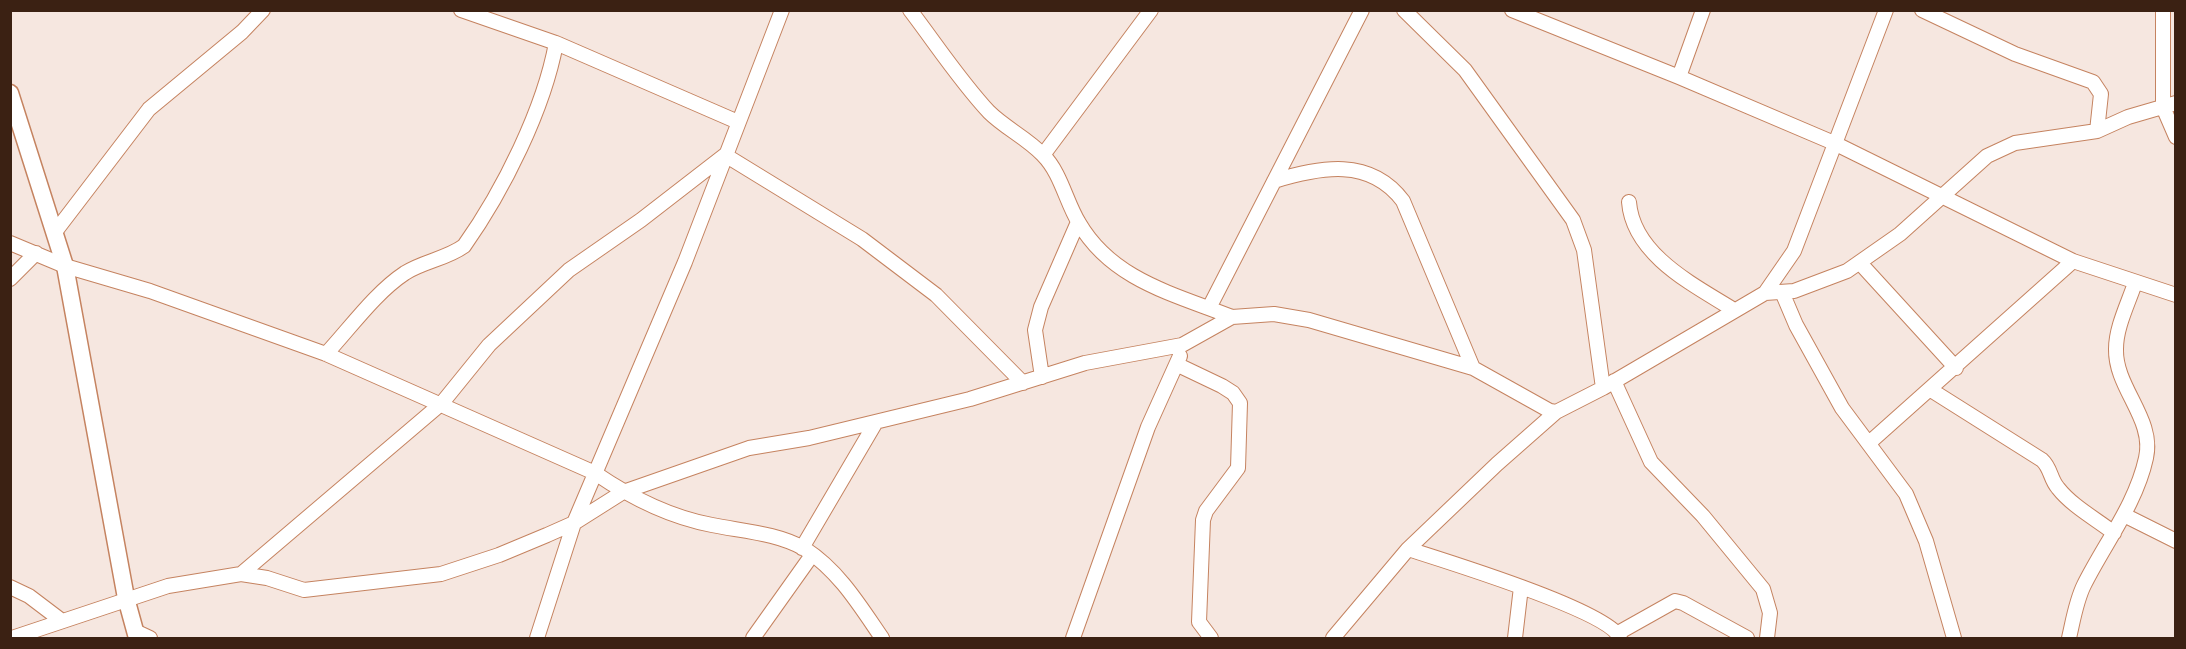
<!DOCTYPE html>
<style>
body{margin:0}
#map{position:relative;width:2186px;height:649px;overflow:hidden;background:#f6e7e0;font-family:"Nunito Sans",sans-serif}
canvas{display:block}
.frame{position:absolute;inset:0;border:12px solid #3b2113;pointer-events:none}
</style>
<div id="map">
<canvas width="2186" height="649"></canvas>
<div class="frame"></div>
</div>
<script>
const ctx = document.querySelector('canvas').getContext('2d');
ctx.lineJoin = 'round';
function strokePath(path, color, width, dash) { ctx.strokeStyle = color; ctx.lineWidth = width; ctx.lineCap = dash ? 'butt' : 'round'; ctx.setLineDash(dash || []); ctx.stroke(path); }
const minor = new Path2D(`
 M461,10L556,43L738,122
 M910,10C936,44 960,81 989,112C1005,128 1027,138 1043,155C1061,173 1066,202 1079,223C1112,280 1174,294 1232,317
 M1404,10L1465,70L1573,220L1584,250L1603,388
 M1512,10L1679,77L1834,143L2073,261L2176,295
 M1922,10L2015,54L2093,82L2101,94L2097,131
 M2163,10V107L2176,137
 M1679,77L1703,10
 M1043,155L1151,10
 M1274,181C1320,167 1370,157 1403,201L1473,368
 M1629,202C1633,255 1694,285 1734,310
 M55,232L149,109L242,32L263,10
 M10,243L65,266L150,291L326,354L595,473C630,497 669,517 712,525C741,531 778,533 805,549C839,571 860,606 882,638
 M1860,263L1956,368
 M10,279L36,253
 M1782,292L1796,325L1842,408L1906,494L1926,541L1954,638
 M1765,293L1794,251L1886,10
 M1209,308L1362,10
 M326,354C351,327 375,293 405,273C424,261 446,259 464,246C503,191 544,109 556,43
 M1178,365L1222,386L1233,393L1240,403L1238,468L1206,511L1203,520L1199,622L1211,638
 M1042,377L1035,330L1041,307L1078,222
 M1614,381L1651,462L1703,516L1763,589L1770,613L1767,638
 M1931,390L2042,460C2051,468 2050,479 2058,488C2072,506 2096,519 2114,533
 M1869,443L2073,261
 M2124,515L2176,541
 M802,548L876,422
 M1408,549C1442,560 1609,611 1620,638
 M241,574L442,403L489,345L569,270L641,220L725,155L862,239L936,295L1023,383
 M10,587L29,596L62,621
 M135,631L150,638
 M1618,633L1675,601L1683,603L1747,638
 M12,638L168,586L241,574L267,578L304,590L441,574L499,555L547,535L574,523L623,492L749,448L809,438L970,399L1085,363L1182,345L1232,317L1274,314L1309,320L1473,368L1550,411L1556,412L1603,388L1765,293L1794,291L1847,271L1900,234L1987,156L2015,143L2097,131L2128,117L2176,103
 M537,638L574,523L685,262L782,10
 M753,638L812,555
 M1073,638L1148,427L1180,356
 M1333,638L1408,549L1497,464L1556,412
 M1515,638L1521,587
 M2069,638C2073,621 2076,601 2084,585C2105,543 2136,504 2146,458C2155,419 2115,388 2116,349C2116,327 2128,304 2135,283`);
const tertiary = new Path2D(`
 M10,93L65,266L126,598L137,638`);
strokePath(minor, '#c58360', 16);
strokePath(tertiary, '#c58360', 19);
strokePath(minor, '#fff', 14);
strokePath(tertiary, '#fff', 16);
</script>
